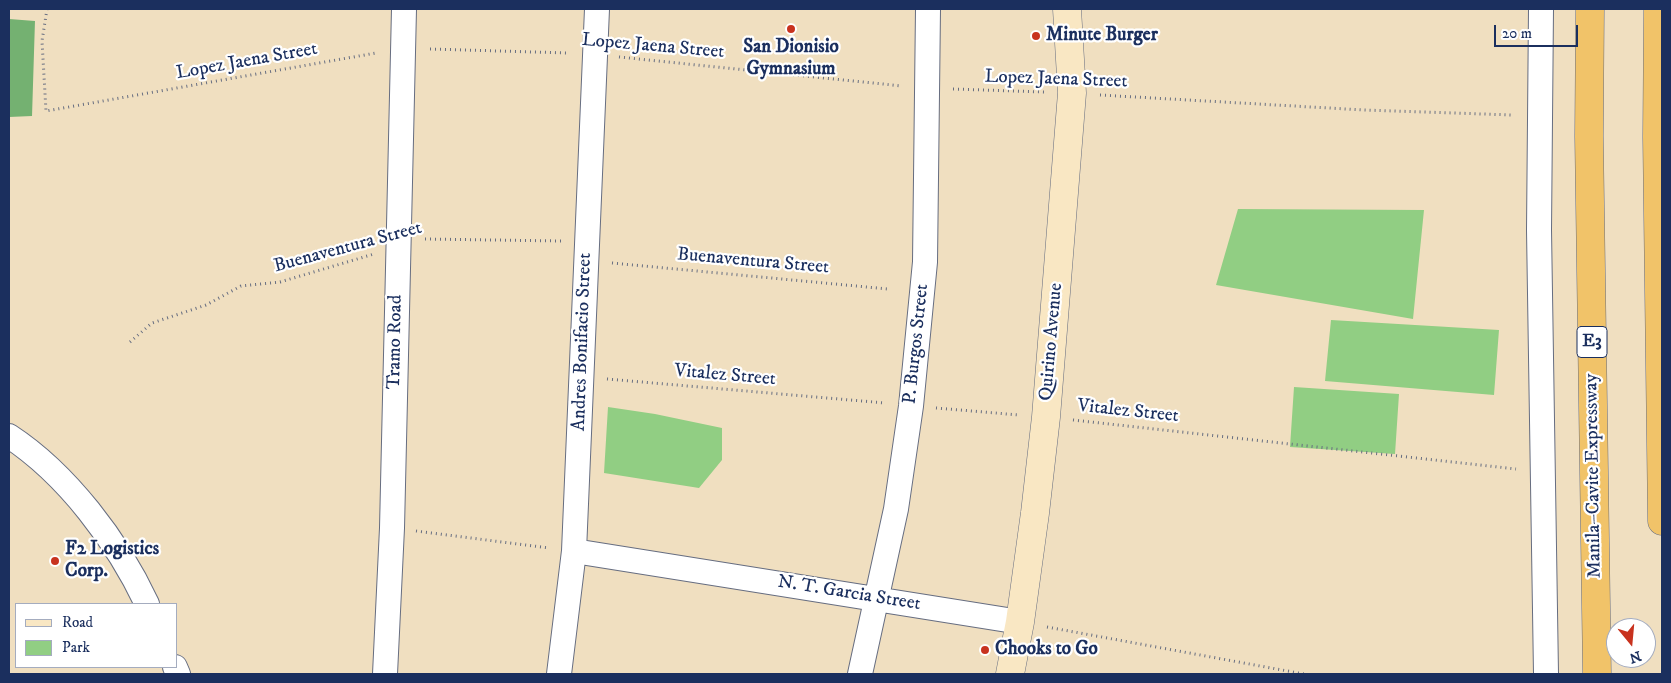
<!DOCTYPE html>
<meta charset="utf-8">
<style>
body{margin:0}
#map{position:relative;width:1671px;height:683px;overflow:hidden;background:#f0dfc0;font-family:"IM FELL DW Pica",serif}
canvas{display:block}
.frame{position:absolute;inset:0;border:10px solid #1b2f5e;pointer-events:none}
.legend{position:absolute;left:15px;top:603px;width:162px;height:65px;box-sizing:border-box;background:#fff;border:1px solid #a4acbf;margin:0;padding:6px 9px;list-style:none;font-size:15px;color:#1b2f5e}
.legend li{display:flex;align-items:center;gap:10px;height:25px}
.legend b{width:25px;border:1px solid #a4acbf}
.north{position:absolute;left:1606px;top:618px;width:50px;height:50px;box-sizing:border-box;background:#fff;border:1px solid #a4acbf;border-radius:50%;rotate:163deg;font-size:14px;font-weight:700;line-height:20px;text-align:center;color:#1b2f5e}
.north::after{content:'';display:block;margin:auto;width:18px;height:22px;background:#c8321e;clip-path:polygon(50% 0,100% 100%,50% 72%,0 100%)}
.scale{position:absolute;left:1494px;top:25px;width:84px;height:22px;box-sizing:border-box;border:2px solid #1b2f5e;border-top:0;padding-left:6px;font-size:15px;line-height:18px;white-space:nowrap;color:#1b2f5e;-webkit-text-stroke:4px #fff;paint-order:stroke}
</style>
<div id="map">
<canvas width="1671" height="683"></canvas>
<div class="frame"></div>
<ul class="legend">
<li><b style="height:6px;background:#f9e7c3"></b>Road</li>
<li><b style="height:14px;background:#91ce83"></b>Park</li>
</ul>
<div class="north">N</div>
<div class="scale">20 m</div>
</div>
<script>
const ctx = document.querySelector('canvas').getContext('2d');
ctx.lineJoin = 'round';
function paint(path, color) { ctx.fillStyle = color; ctx.fill(path, 'evenodd'); }
function strokePath(path, color, width, dash) { ctx.strokeStyle = color; ctx.lineWidth = width; ctx.lineCap = dash ? 'butt' : 'round'; ctx.setLineDash(dash || []); ctx.stroke(path); }
function drawText(font, color, halo, rows, align = 'center') {
  ctx.font = font + ' "IM FELL DW Pica",serif'; ctx.lineWidth = 4.5; ctx.setLineDash([]); ctx.textBaseline = 'middle'; ctx.strokeStyle = halo; ctx.fillStyle = color; for (const [text, x, y, turn = 0] of rows) {
    ctx.save(); ctx.translate(x, y); ctx.rotate((+turn || 0) * Math.PI / 180); ctx.textAlign = isNaN(turn) ? turn : align; if (halo) ctx.strokeText(text, 0, 0); ctx.fillText(text, 0, 0); ctx.restore();
  }
}
paint(new Path2D(`
 M1238,209L1424,210L1413,319L1216,285Z
 M1331,320L1499,330L1494,395L1325,381Z
 M1294,387L1399,394L1395,454L1290,447Z
 M608,407L655,414L722,428V460L699,488L604,473Z`), '#91ce83');
paint(new Path2D(`
 M9,19L35,21L32,116L9,117Z`), '#74b171');
const minor = new Path2D(`
 M1541,9L1539,230L1546,674
 M9,436C67,474 118,542 147,604
 M574,551L1020,622
 M175,667L178,674
 M385,674L392,528L404,9
 M559,674L574,551L597,9
 M860,674L896,509L911,406L925,262L928,9`);
const secondary = new Path2D(`
 M1010,674L1020,622L1035,513L1046,417L1072,93L1067,9`);
const motorway = new Path2D(`
 M1590,9L1589,136L1597,674
 M1658,9L1657,137L1662,521`);
strokePath(minor, '#666d80', 26);
strokePath(secondary, '#666d80', 29);
strokePath(motorway, '#666d80', 29);
strokePath(new Path2D(`
 M47,9L42,41L46,111L376,53
 M430,49L568,53
 M619,57L902,86
 M953,89L1044,92
 M1100,95L1364,110L1513,115
 M425,239L561,241
 M612,263L888,289
 M130,342L152,323L206,305L241,286L280,282L374,254
 M607,379L885,403
 M936,408L1019,415
 M1073,420L1516,469
 M416,531L549,548
 M1047,627L1304,674`), '#666d80', 3, [1, 4]);
strokePath(minor, '#fff', 24);
strokePath(secondary, '#f9e7c3', 28);
strokePath(motorway, '#f1c369', 28);
for (const [x, y, r, color] of [
 [791,29,5,"#c8321e"],
 [1036,36,5,"#c8321e"],
 [55,561,5,"#c8321e"],
 [985,650,5,"#c8321e"]
]) { const dot = new Path2D(); dot.arc(x, y, r, 0, 2 * Math.PI); ctx.fillStyle = color; ctx.fill(dot); strokePath(dot, '#fff', 2); }
for (const [x, y, w] of [
 [1592,342,30]
]) { const box = new Path2D(); box.roundRect(x - w / 2, y - 15.5, w, 31, 4); ctx.fillStyle = '#fff'; ctx.fill(box); strokePath(box, '#1b2f5e', 1); }
drawText('bold 18px', '#1b2f5e', null, [
 ["E3",1592,342]
]);
drawText('bold 19px', '#1b2f5e', '#fff', [
 ["Minute Burger",1046,36],
 ["San Dionisio",791,48,"center"],
 ["Gymnasium",791,70,"center"],
 ["F2 Logistics",65,550],
 ["Corp.",65,572],
 ["Chooks to Go",995,650]
], 'left');
drawText('19px', '#1b2f5e', '#fff', [
 ["Lopez Jaena Street",653,47,5],
 ["Lopez Jaena Street",247,62,-10],
 ["Lopez Jaena Street",1056,80,2],
 ["Buenaventura Street",348,248,-15],
 ["Buenaventura Street",753,262,5],
 ["Tramo Road",396,342,-89],
 ["Andres Bonifacio Street",583,342,-88],
 ["Quirino Avenue",1052,342,-85],
 ["P. Burgos Street",917,344,-84],
 ["Vitalez Street",725,376,5],
 ["Vitalez Street",1128,412,6],
 ["Manila–Cavite Expressway",1594,476,-91],
 ["N. T. Garcia Street",849,594,9]
]);
</script>
